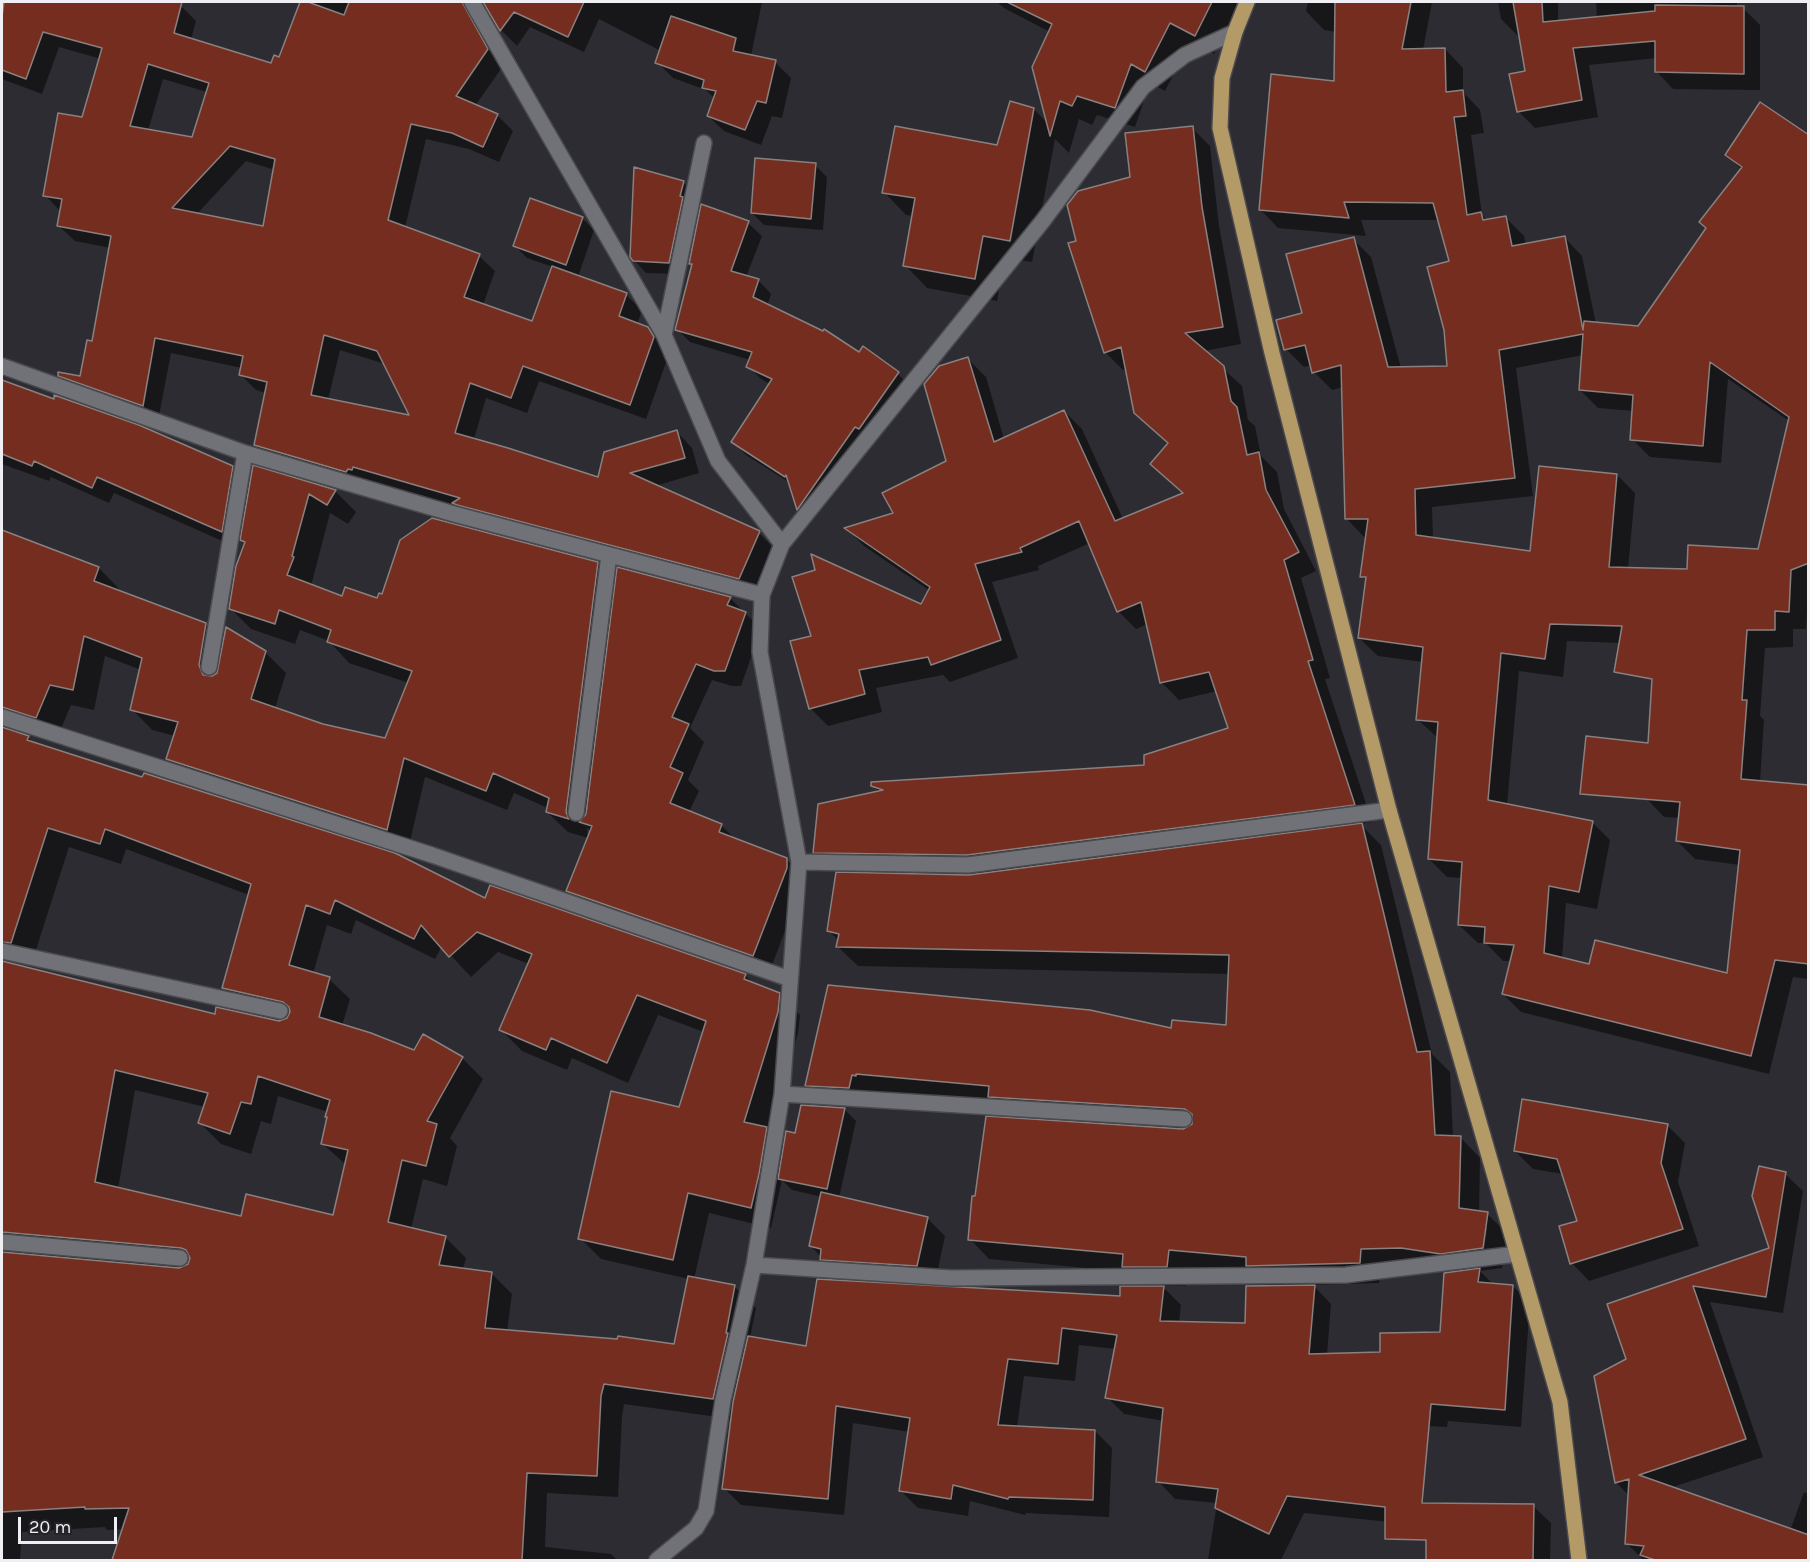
<!DOCTYPE html>
<style>
body{margin:0}
#map{position:relative;width:1810px;height:1562px;overflow:hidden;background:#2c2c32;font-family:Karla,sans-serif}
canvas{display:block}
.frame{position:absolute;inset:0;border:3px solid #efeff3;pointer-events:none}
.scale{position:absolute;left:18px;top:1517px;width:99px;height:27px;box-sizing:border-box;border:3px solid #efeff3;border-top:0;padding-left:8px;font-size:18px;line-height:21px;white-space:nowrap;color:#efeff3;-webkit-text-stroke:4px #232328;paint-order:stroke}
</style>
<div id="map">
<canvas width="1810" height="1562"></canvas>
<div class="frame"></div>
<div class="scale">20 m</div>
</div>
<script>
const ctx = document.querySelector('canvas').getContext('2d');
ctx.lineJoin = 'round';
function paint(path, color) { ctx.fillStyle = color; ctx.fill(path, 'evenodd'); }
function strokePath(path, color, width, dash) { ctx.strokeStyle = color; ctx.lineWidth = width; ctx.lineCap = dash ? 'butt' : 'round'; ctx.setLineDash(dash || []); ctx.stroke(path); }
paint(new Path2D(`
 M5,2H165L180,5L196,21L191,40L272,65L280,59L302,2H368L360,33L382,2H762L751,56L775,62L791,78L782,118L772,116L761,145L724,131L708,116L715,99L706,90L673,78L657,62L661,51L599,19L584,52L530,27L517,46L501,30L488,7L479,14L503,66L475,106L497,115L513,131L499,162L469,149L426,139L405,228L479,256L495,271L483,305L533,323L553,267L527,258L515,246L582,218L594,230L578,277L626,295L642,310L637,325L647,328L664,345L669,354L646,419L539,381L527,413L486,398L474,439L599,479L677,432L692,448L699,473L655,486L759,533L775,549L755,594L271,461L255,445L266,393L256,390L241,375L242,368L171,353L158,421L75,391L59,375L81,378L93,343L111,248L75,241L59,226L61,212L45,195L83,119L101,59L59,47L42,94L2,79V13ZM163,79L207,92L193,139L148,131ZM246,161L275,170L264,228L196,215ZM340,350L385,364L412,417L328,400Z
 M997,2H1242L1214,54L1190,42L1165,91L1150,83L1135,127L1097,115L1092,125L1079,119L1069,153L1055,139L1032,262L1005,258L997,301L927,288L905,265L914,216L906,215L884,192L998,147L1034,109L1048,124L1050,32L1004,8Z
 M1308,2H1432L1423,50L1445,49L1463,68V92L1480,110L1484,133L1471,135L1482,215L1488,221L1506,218L1524,236L1526,245L1564,237L1582,256L1596,324L1639,328L1707,228L1742,170L1727,155L1808,137V592L1806,629H1793V647L1765,648L1760,716L1764,720L1760,782L1808,786V979L1793,977L1769,1074L1521,1012L1503,994L1511,961H1503L1486,943H1478L1459,925L1463,878L1447,877L1429,859L1438,738L1418,720L1423,662L1378,656L1359,638L1367,581L1362,576L1367,537H1364L1346,518L1343,387L1332,390L1314,372L1312,365L1304,367L1286,349L1304,314L1353,239L1371,257L1401,368L1449,367L1451,262L1440,220H1361L1366,236L1278,228L1260,209L1336,82V32L1324,30L1306,11ZM1583,355L1580,390L1598,408L1634,411L1632,439L1650,457L1721,463L1728,379L1789,421L1759,551L1688,571L1628,569L1635,493L1617,475L1532,552L1433,539L1432,507L1533,496L1516,368ZM1567,641L1620,643L1655,667L1646,798L1664,817L1680,818L1677,841L1695,859L1740,865L1729,975L1590,966L1562,959L1566,903L1597,909L1610,840L1592,822L1507,805L1519,671L1563,677Z
 M1498,2H1558V22L1597,19L1596,2H1737V8H1743L1760,25V90L1673,89L1657,72V58L1589,65L1598,117L1535,128L1518,111L1527,72L1520,36H1518L1501,19Z
 M1192,128L1210,146L1219,226L1241,344L1204,351L1242,386L1248,420L1255,426L1261,456L1277,472L1284,509L1316,571L1301,578L1330,678L1325,679L1372,822L1360,824L1381,845L1432,1054L1450,1072L1453,1138H1461L1480,1158L1479,1212L1487,1214L1507,1233L1502,1268L1480,1271L1494,1285L1513,1286L1530,1303L1521,1427L1448,1421L1447,1427L1404,1425L1398,1523L1304,1513L1281,1560H1208L1217,1503L1175,1499L1158,1481L1164,1421L1124,1414L1107,1397L1116,1349L1079,1345L1075,1381L1024,1376L1017,1427L1095,1431L1112,1448L1109,1517L1026,1513L1025,1515L970,1501L968,1516L918,1508L901,1491L910,1432L853,1423L844,1515L741,1505L724,1488L732,1419L624,1404L622,1417L618,1497L547,1493L545,1547L611,1554L617,1560H114L124,1529L107,1530L105,1527L22,1532L20,1560H2V1069L4,1056H2V963L216,1016L283,1022L288,1018L244,1009L223,988L249,895L126,849L121,864L69,847L33,959L2,949V532L99,568L119,589L118,592L206,625L224,643L265,652L286,673L275,708L323,725L386,739L409,683L349,663L329,641L300,630L295,644L251,629L230,608L246,544L240,538L238,548L114,493L109,503L51,477L49,481L2,464V381L232,467L251,486L335,491L356,512L348,524L330,513L311,586L343,598L378,600L597,563L617,583L730,598L761,629L741,686H732L712,680L690,728L704,742L688,780L699,791L689,812L721,825L736,840L786,859L802,876V885L770,971L584,907L568,891L592,832L587,828L588,838L568,832L547,812L548,808L514,793L507,810L425,777L408,850L188,780L167,759L175,736L152,730L132,709L141,670L105,656L94,710L71,705L57,738L22,728L13,732L28,737L34,744L486,900L490,887L746,976L755,985L779,994L800,1015L798,1033L768,1130L785,1147L796,1135L844,1109L856,1121L839,1198L927,1218L945,1236L935,1283L839,1277L811,1246L822,1197L792,1190L782,1180L771,1228L709,1213L694,1279L735,1287L756,1308L750,1338L807,1348L1121,1297L1145,1288L1129,1272L989,1259L970,1239L1189,1127L1009,1116L998,1105L871,1095L869,1108L827,1105L807,1085L829,987L1173,1030L1227,1027L1229,974L858,966L838,947L839,941L828,930L969,876L982,874V873L833,870L815,852L879,792L873,786L1146,766L1230,729L1217,691L1179,700L1161,682L1148,624L1136,629L1118,611L1090,543L1038,566L1039,570L992,582L1018,658L950,682L943,675L876,688L882,712L828,726L810,708L922,606L930,591L864,546L847,529L895,514L948,462L968,359L986,377L1004,439L1064,411L1082,429L1123,519L1184,494L1152,464L1169,445L1135,413L1127,369L1123,370L1105,352L1078,242L1131,178ZM356,920L435,959L442,946L471,977L498,952L529,964L501,1030L522,1051L567,1070L572,1058L628,1083L658,1015L704,1032L680,1109L580,1238L601,1259L689,1279L676,1345L507,1331L512,1294L491,1273L463,1269L466,1258L445,1237L411,1229L423,1179L447,1186L457,1146L450,1138L483,1079L462,1058L415,1051L342,1026L350,999L329,979L313,974L327,925L351,934ZM135,1090L205,1107L200,1123L221,1144L251,1154L261,1121L271,1124L278,1096L328,1112L323,1144L346,1165L334,1216L242,1218L118,1189ZM1484,1228H1487L1483,1256H1480ZM1422,1267L1456,1272L1441,1333L1382,1353L1327,1355L1331,1304L1313,1285L1379,1283L1381,1269ZM1188,1269L1258,1276L1269,1287L1246,1324L1179,1323L1181,1305L1162,1286H1186Z
 M815,165L827,177L823,230L764,225L752,213Z
 M683,182L695,194L681,274L646,273L634,260Z
 M748,223L762,236L746,277L758,280L771,294L767,306L859,354L863,348L898,374L911,387L869,439L811,522L798,509L790,483L746,455L733,442L770,384L761,379L748,366L750,360L690,342L677,329L693,266L690,263Z
 M1667,1125L1685,1143L1678,1182L1699,1246L1589,1281L1572,1263L1579,1222L1563,1174L1533,1169L1515,1151Z
 M1785,1174L1803,1191L1783,1313L1710,1302L1763,1457L1670,1488L1790,1531L1804,1492L1808,1494V1560H1644L1627,1544L1629,1496L1616,1482L1628,1360L1609,1305L1771,1249Z
 M1428,1505L1533,1506L1551,1523L1550,1560H1427Z`), '#0007');
const building = new Path2D(`
 M4,2H182L174,33L271,63L274,55L279,57L300,2H308L344,15L349,2H462L488,49L456,96L498,114L483,147L452,133L411,124L388,220L480,254L464,297L532,321L552,266L627,293L619,316L648,327L654,337L630,405L523,366L511,398L470,383L455,433L508,448L598,477L604,452L677,430L685,458L630,473L760,531L739,579L457,505L452,503L460,498L353,467L352,470L348,469L346,472L254,445L267,382L239,375L243,356L155,338L143,406L58,376V372L80,376L87,340L92,341L111,236L57,226L62,199L43,196L58,113L82,117L102,48L43,32L26,79L2,70V17ZM148,64L209,83L192,137L130,126ZM230,146L275,159L263,226L172,208ZM324,335L377,351L409,415L311,395Z
 M483,2H584L568,37L514,12L500,31Z
 M1007,2H1212L1195,36L1170,23L1145,72L1131,64L1115,108L1077,96L1072,106L1060,101L1050,136L1032,67L1052,24Z
 M1335,2H1411L1402,49L1445,48L1446,92L1463,90L1466,116L1454,117L1467,215L1481,212L1483,220L1506,216L1512,246L1565,236L1583,330L1584,321L1638,326L1706,228L1699,222L1742,167L1725,155L1760,102L1809,135V563L1791,570L1789,612L1775,611V630H1747L1742,700H1747L1741,779L1809,785V964L1775,960L1751,1056L1502,994L1514,945L1484,943L1485,927L1458,925L1462,862L1428,859L1438,722L1416,720L1423,647L1358,638L1366,577H1360L1368,519H1345L1341,365L1312,373L1305,345L1284,350L1276,320L1302,313L1286,254L1354,237L1388,367L1447,366L1444,330L1427,267L1449,261L1433,203L1344,202L1349,218L1259,210L1271,74L1334,81ZM1583,334L1579,390L1633,395L1630,440L1703,446L1710,362L1789,417L1758,549L1688,545L1687,569L1609,567L1617,474L1539,466L1530,551L1416,535L1415,489L1515,478L1499,350ZM1550,624L1622,626L1614,672L1652,679L1648,743L1586,736L1580,794L1680,802L1676,841L1740,850L1727,973L1595,940L1589,964L1544,953L1549,886L1579,892L1593,821L1488,800L1501,653L1545,659Z
 M1513,2H1542L1543,22L1655,11V5L1744,6V74L1655,72V41L1573,48L1582,100L1517,112L1509,74L1525,71Z
 M671,16L736,38L733,51L776,60L766,103L757,101L745,130L707,116L716,91L702,88L704,80L655,63Z
 M1010,101L1034,108L1010,241L983,236L975,279L903,266L915,198L882,193L895,126L997,145Z
 M1193,126L1202,207L1223,327L1185,333L1224,366L1231,401L1237,407L1247,455L1259,452L1266,490L1299,552L1284,560L1313,660L1308,661L1355,805L967,855L813,853L818,804L883,790L871,786V782L1144,765V755L1228,728L1209,672L1160,683L1141,602L1117,612L1079,521L1020,548L1022,552L975,564L1001,640L931,665L928,657L859,670L865,694L809,709L790,641L811,636L792,577L815,570L811,554L921,604L930,587L844,528L893,513L882,493L946,461L924,384L939,366L968,357L994,442L1064,410L1115,521L1183,493L1150,464L1168,443L1134,413L1121,347L1104,353L1068,243L1076,241L1067,205L1078,191L1130,177L1125,133Z
 M755,158L816,163L811,219L751,213Z
 M634,167L684,181L680,196L683,197L669,263L633,261L630,257Z
 M530,198L583,217L566,265L513,246Z
 M701,204L749,221L731,271L759,279L753,297L823,331L824,329L859,352L863,346L899,372L859,429L855,427L797,510L786,475L785,477L731,442L772,379L746,367L752,352L675,330L692,264H689Z
 M2,380L54,399V395L139,425L233,466L222,532L97,477L92,488L34,461L32,466L2,454Z
 M253,465L336,490L327,505L309,494L292,556L294,557L287,575L342,596L345,587L377,598L379,593L382,594L400,540L432,518L598,562L566,812L569,819L546,812L549,798L493,773L486,791L404,758L387,830L166,759L178,722L130,710L142,658L84,636L73,690L50,685L36,718L2,707V530L99,567L94,581L206,623L199,665L203,675L212,676L217,673L226,627L266,651L251,699L323,724L385,738L412,671L327,642L331,630L279,610L275,624L229,609L236,566L245,542L240,540Z
 M617,567L731,597L727,605L746,612L725,671H714L696,664L672,717L689,724L670,767L683,773L670,803L722,824L719,832L787,858V868L753,956L566,891L592,826L579,822L586,814Z
 M2,727L29,736L27,740L142,777L144,773L395,853L485,898L490,885L746,974L744,979L780,993L778,1012L744,1122L767,1127L759,1174L751,1208L688,1193L673,1260L578,1239L611,1091L679,1107L706,1021L637,995L607,1063L551,1038L546,1050L499,1030L532,954L477,932L449,957L421,925L414,939L335,900L330,914L306,905L289,965L330,977L319,1017L371,1033L414,1050L423,1034L463,1057L427,1121L437,1124L426,1166L402,1160L388,1222L446,1236L439,1265L492,1272L485,1328L617,1339L618,1336L674,1344L688,1276L735,1285L726,1333H728L713,1399L604,1384L601,1396L597,1476L527,1473L522,1560H112L129,1508L85,1509V1507L2,1512V1252L179,1268L188,1264L190,1258L186,1250L181,1248L2,1232V961L215,1014L216,1007L279,1021L287,1018L290,1012L289,1007L283,1002L222,988L251,884L105,829L100,844L48,828L11,943L2,942ZM115,1070L208,1093L198,1123L230,1134L241,1102L251,1104L258,1076L330,1100L325,1117H327L321,1144L348,1150L333,1215L246,1194L241,1216L95,1182Z
 M1362,823L1417,1052L1430,1051L1435,1135L1461,1136L1459,1208L1488,1212L1483,1248L1441,1254L1401,1248L1361,1249L1360,1263L1246,1266V1257L1169,1250L1167,1267H1122L1123,1254L968,1240L972,1196H975L986,1116L1183,1129L1192,1124V1114L1185,1109L988,1097L989,1086L856,1074V1076L852,1075L849,1088L805,1086L828,985L1090,1010L1171,1028L1172,1020L1226,1025L1229,955L836,947L839,934L827,931L836,872L969,875Z
 M1522,1099L1668,1124L1661,1163L1683,1229L1570,1264L1559,1226L1577,1221L1557,1159L1514,1151Z
 M801,1105L845,1108L827,1189L778,1179L786,1131L795,1133Z
 M1759,1166L1786,1172L1766,1297L1693,1286L1746,1439L1639,1475L1809,1535V1560H1655L1640,1555L1644,1546L1625,1544L1629,1479L1615,1483L1594,1376L1626,1359L1607,1304L1769,1248L1752,1196Z
 M821,1192L928,1217L917,1266L820,1260L821,1249L809,1246Z
 M1480,1268L1478,1282L1513,1285L1505,1410L1431,1404L1422,1503L1534,1504L1533,1560H1426V1540L1385,1539V1507L1287,1496L1269,1534L1215,1508L1218,1489L1156,1482L1163,1408L1105,1398L1117,1335L1062,1328L1058,1364L1008,1359L998,1425L1095,1430L1093,1500L1009,1497L1008,1499L953,1485L951,1499L899,1491L910,1418L836,1406L828,1499L722,1489L733,1402L748,1336L806,1346L817,1279L1120,1296V1286H1164L1160,1321L1245,1323L1246,1286L1315,1285L1309,1354L1380,1352V1333L1440,1332L1444,1273Z`);
paint(building, '#752d20');
strokePath(building, '#89807f', 1.5);
const minor = new Path2D(`
 M472,2L664,335L718,461L782,544
 M664,335L704,143
 M2,366L245,453L454,514L762,595
 M209,667L245,453
 M2,717L432,855L790,979
 M576,813L609,555
 M799,862L968,865L1389,810
 M2,951L280,1011
 M782,1094L1184,1119
 M2,1242L180,1258
 M754,1265L951,1278L1346,1275L1517,1254
 M657,1560L696,1528L706,1511L723,1400L754,1265L782,1094L799,862L760,652L762,595L782,544L1042,222L1143,87L1185,55L1235,32`);
const major = new Path2D(`
 M1247,2L1235,32L1222,78L1220,128L1272,353L1389,810L1560,1402L1579,1560`);
strokePath(minor, '#49494e', 18);
strokePath(major, '#49494e', 18);
strokePath(minor, '#717178', 15);
strokePath(major, '#b49a67', 15);
</script>
